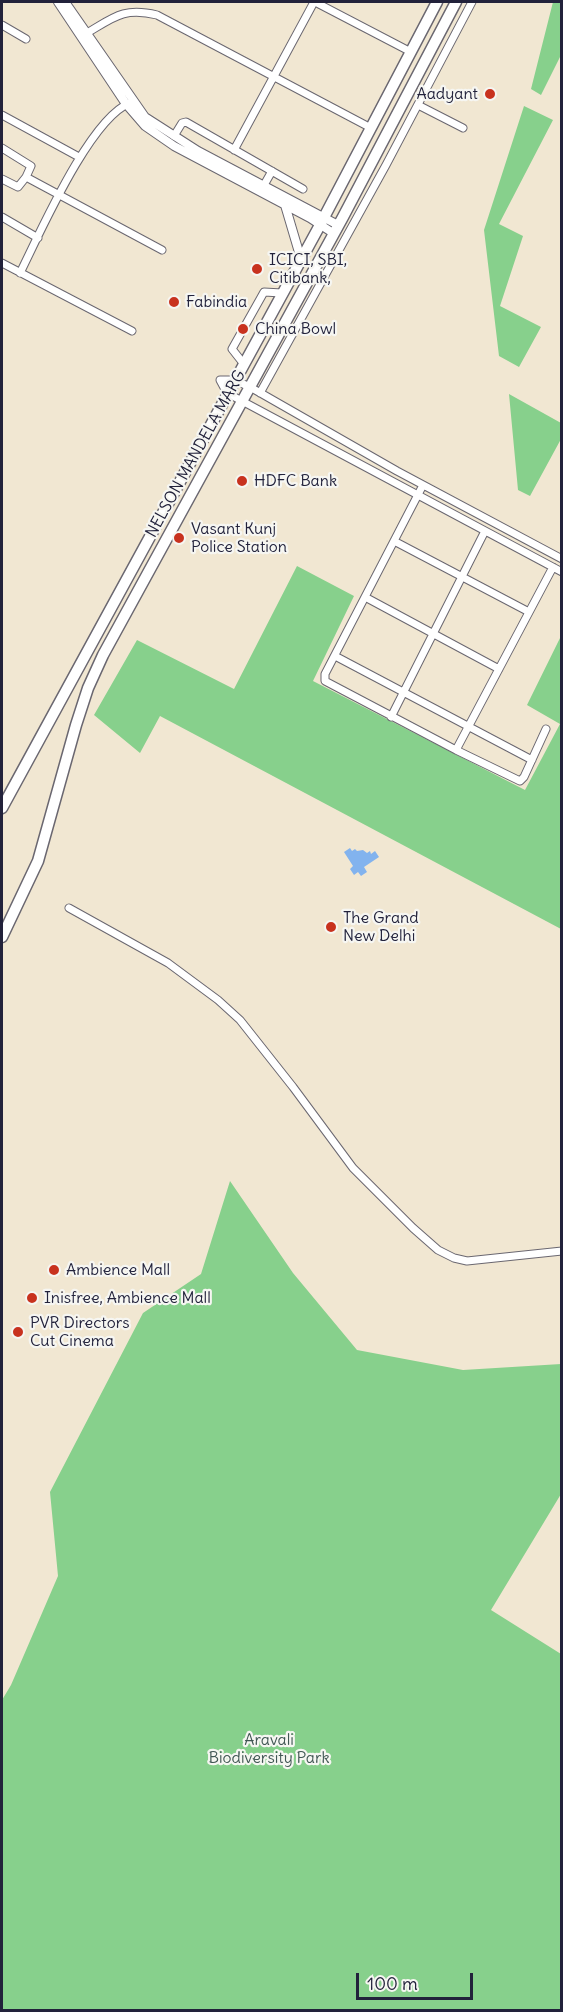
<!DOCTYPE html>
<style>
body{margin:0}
#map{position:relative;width:563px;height:2012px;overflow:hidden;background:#f1e7d2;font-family:Delius,sans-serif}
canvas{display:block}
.frame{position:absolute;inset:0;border:3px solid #22223b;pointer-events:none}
.scale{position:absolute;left:356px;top:1973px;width:117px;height:27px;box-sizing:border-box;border:3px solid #22223b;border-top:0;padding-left:8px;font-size:18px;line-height:21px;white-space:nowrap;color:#22223b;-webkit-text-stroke:4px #f6f6f2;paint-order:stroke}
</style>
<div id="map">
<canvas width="563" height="2012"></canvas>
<div class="frame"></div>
<div class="scale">100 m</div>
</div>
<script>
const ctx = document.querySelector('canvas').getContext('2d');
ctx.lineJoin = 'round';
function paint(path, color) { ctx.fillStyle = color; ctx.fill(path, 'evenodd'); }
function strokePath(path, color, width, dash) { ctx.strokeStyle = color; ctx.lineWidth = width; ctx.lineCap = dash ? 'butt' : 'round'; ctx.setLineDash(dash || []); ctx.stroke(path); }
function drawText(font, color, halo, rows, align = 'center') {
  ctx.font = font + ' Delius,sans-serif'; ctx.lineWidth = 4.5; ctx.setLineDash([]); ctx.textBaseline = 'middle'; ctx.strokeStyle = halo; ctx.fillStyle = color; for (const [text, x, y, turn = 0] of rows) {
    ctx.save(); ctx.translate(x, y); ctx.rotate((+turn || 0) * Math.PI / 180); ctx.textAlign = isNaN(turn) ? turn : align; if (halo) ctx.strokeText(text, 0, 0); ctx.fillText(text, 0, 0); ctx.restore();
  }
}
paint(new Path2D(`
 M553,2H561V55L541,95L531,89Z
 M524,106L553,120L499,224L523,236L500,306L541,327L519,367L499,356L484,230Z
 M509,394L561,423V439L530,496L518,490Z
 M297,566L354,596L313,681L525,790L560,724L527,705L561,636V929L160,716L140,753L94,715L137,640L234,689Z
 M230,1181L293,1273L357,1350L463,1370L561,1364V1494L491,1610L561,1654V2010H2V1700L11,1685L58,1576L50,1492L143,1313L201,1274Z`), '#87d08c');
paint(new Path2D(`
 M350,848L352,851L355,849L357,851L363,850L367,853L370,851L371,854L375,851L379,857L364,867L367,872L361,876L358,872L354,875L350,869L353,866L344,852Z`), '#82b3ee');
const minor = new Path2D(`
 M315,2L411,52
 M2,25L26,39
 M87,33C114,17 124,7 157,15L371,128
 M418,105L463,128
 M2,115L79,157
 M174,136L182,123L186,122L303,189
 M2,148L31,166L26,177L18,187L2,179
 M234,150L314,2
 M26,177L162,250
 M264,185L272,171
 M2,217L38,238
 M2,263L132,331
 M20,273C40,233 90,118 130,103
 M243,363L232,349L264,292L282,293
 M260,393L386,165L472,2
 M423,485L325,674V681L456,750L520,781L524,777L546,729
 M394,541L529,612
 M562,559L397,471L250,387L234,380H220L227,393L562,572
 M365,597L499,669
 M335,656L532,760
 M391,717L485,531
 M456,750L553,567
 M69,908L168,963L218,1000L240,1020L293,1087L353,1168L413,1228L438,1250L454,1258L467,1261L562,1251`);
const tertiary = new Path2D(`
 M58,2L126,104L145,126L174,146L310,218L333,233
 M65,2L145,117L198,151L338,225
 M285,205L301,259`);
const primary = new Path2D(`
 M2,808L320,225L437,2
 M2,937L38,861L76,725L88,688L103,655L343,217L456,2`);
strokePath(minor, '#6a6770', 9);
strokePath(tertiary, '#6a6770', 10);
strokePath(primary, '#6a6770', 13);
strokePath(minor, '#fff', 7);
strokePath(tertiary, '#fff', 8);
strokePath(primary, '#fff', 10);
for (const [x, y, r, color] of [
 [490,94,6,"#c8321e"],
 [257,269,6,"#c8321e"],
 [174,302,6,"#c8321e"],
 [243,329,6,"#c8321e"],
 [242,481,6,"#c8321e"],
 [179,538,6,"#c8321e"],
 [331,927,6,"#c8321e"],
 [54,1270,6,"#c8321e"],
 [32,1298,6,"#c8321e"],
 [18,1332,6,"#c8321e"]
]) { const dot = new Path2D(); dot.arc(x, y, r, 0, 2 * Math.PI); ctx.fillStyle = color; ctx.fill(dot); strokePath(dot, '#f6f6f2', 2); }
drawText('16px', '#22223b', '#f6f6f2', [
 ["Aadyant",478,94,"right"],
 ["ICICI, SBI,",269,260],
 ["Citibank,",269,278],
 ["Fabindia",186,302],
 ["China Bowl",255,329],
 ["HDFC Bank",254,481],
 ["Vasant Kunj",191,529],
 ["Police Station",191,547],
 ["The Grand",343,918],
 ["New Delhi",343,936],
 ["Ambience Mall",66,1270],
 ["Inisfree, Ambience Mall",44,1298],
 ["PVR Directors",30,1323],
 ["Cut Cinema",30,1341]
], 'left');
drawText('16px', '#22223b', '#f6f6f2', [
 ["NELSON MANDELA MARG",196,454,-61]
]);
drawText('16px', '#405653', '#f6f6f2', [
 ["Aravali",269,1740],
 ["Biodiversity Park",269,1758]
]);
</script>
